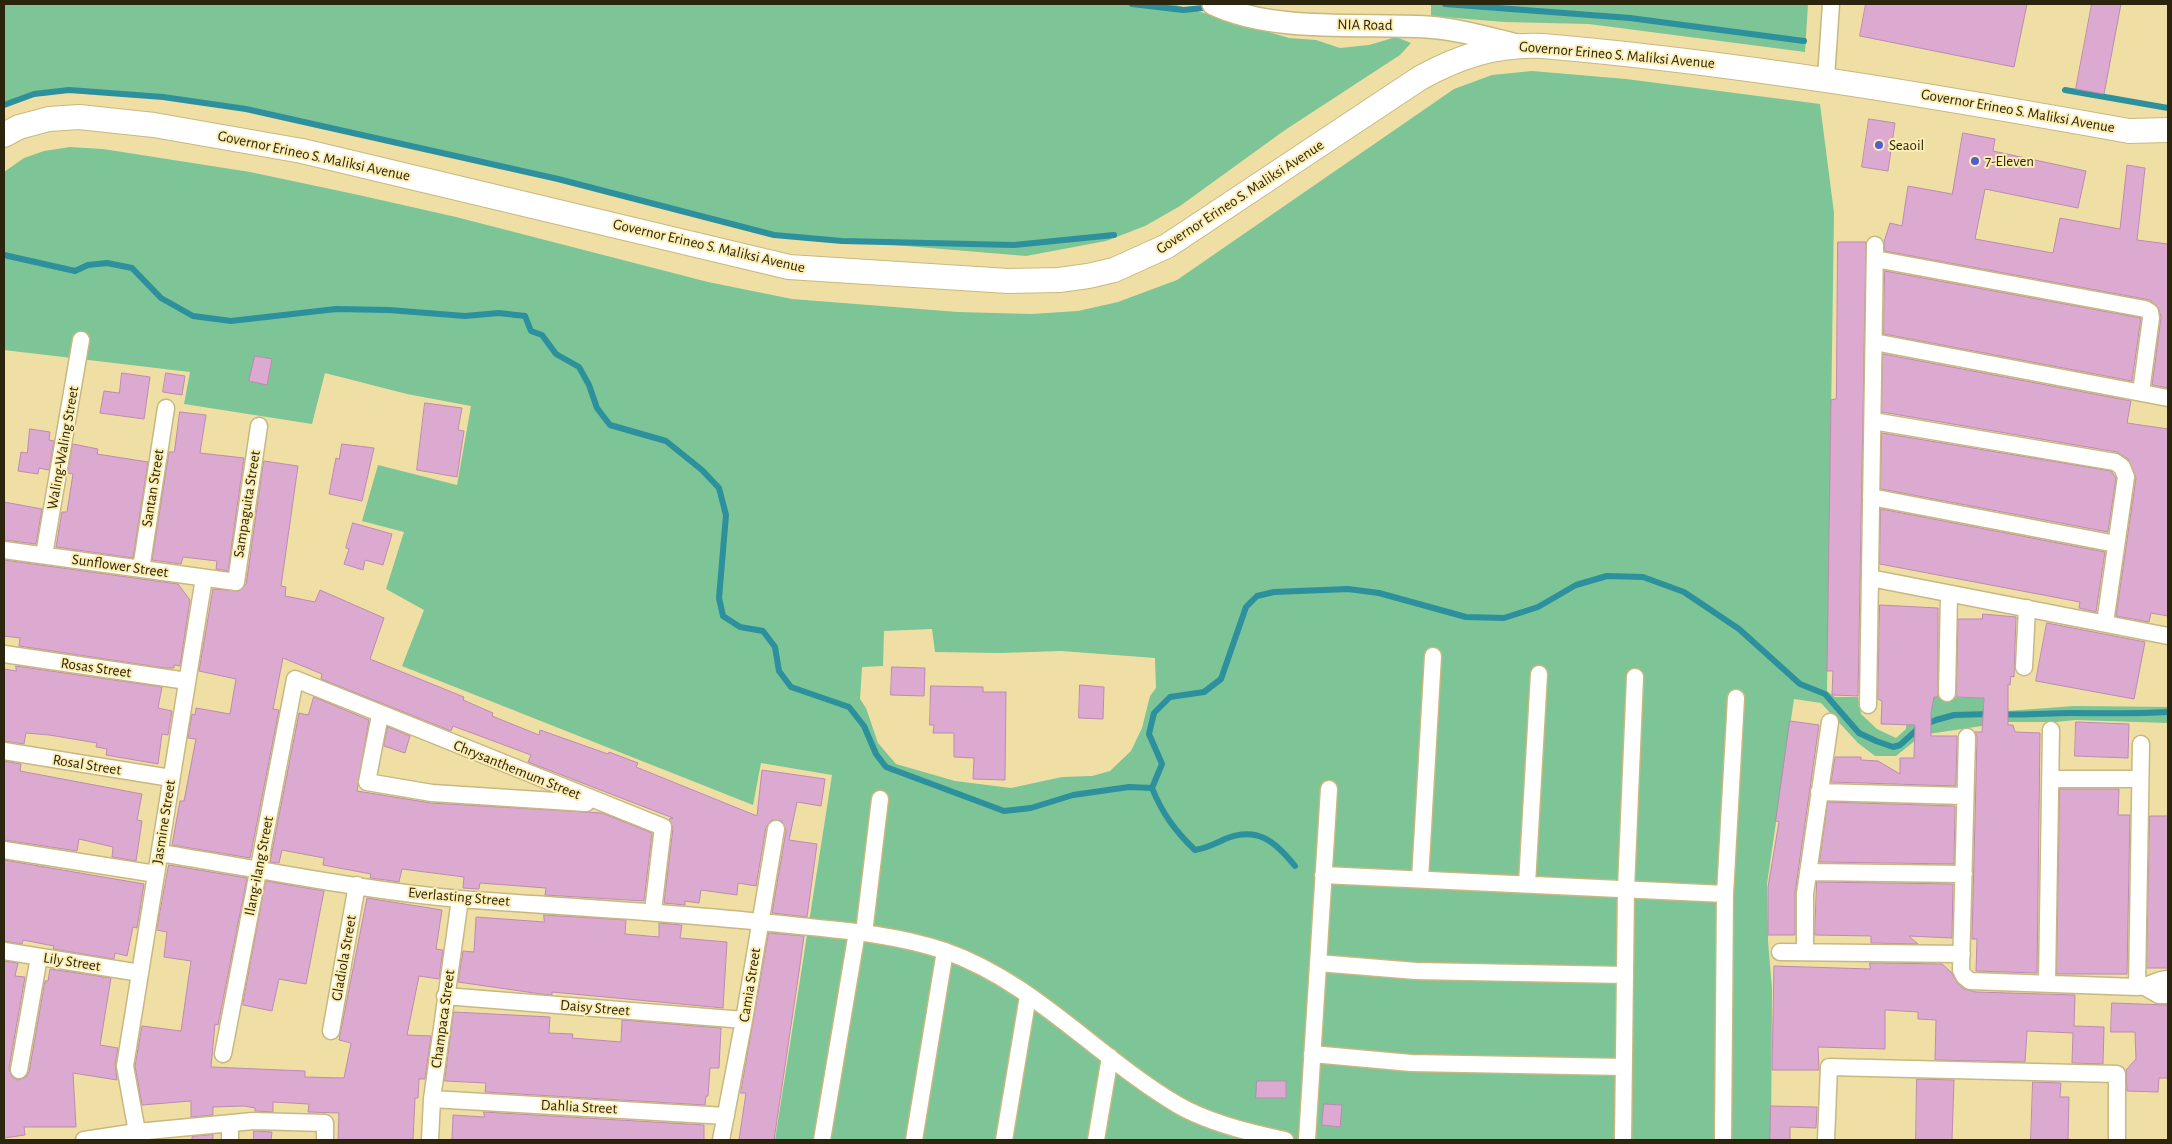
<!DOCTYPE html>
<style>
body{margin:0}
#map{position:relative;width:2172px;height:1144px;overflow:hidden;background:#efdfa5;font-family:"Alegreya Sans",sans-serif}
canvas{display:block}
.frame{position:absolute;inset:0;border:5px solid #2b250d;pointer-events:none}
</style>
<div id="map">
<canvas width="2172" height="1144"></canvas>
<div class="frame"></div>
</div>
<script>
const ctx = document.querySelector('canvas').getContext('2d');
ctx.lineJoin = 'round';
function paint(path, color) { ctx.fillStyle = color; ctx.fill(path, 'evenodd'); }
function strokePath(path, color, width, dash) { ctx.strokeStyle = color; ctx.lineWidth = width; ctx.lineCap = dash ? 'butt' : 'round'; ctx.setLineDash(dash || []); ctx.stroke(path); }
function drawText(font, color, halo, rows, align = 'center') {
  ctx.font = font + ' "Alegreya Sans",sans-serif'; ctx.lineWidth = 4; ctx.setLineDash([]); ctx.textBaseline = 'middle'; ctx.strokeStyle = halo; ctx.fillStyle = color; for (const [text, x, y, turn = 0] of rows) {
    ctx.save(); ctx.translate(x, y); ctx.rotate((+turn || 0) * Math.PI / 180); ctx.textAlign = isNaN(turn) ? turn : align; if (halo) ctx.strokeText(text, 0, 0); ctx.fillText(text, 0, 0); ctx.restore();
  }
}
paint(new Path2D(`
 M4,4H1173L1289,38L1316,40L1340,48L1369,45L1396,37L1411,43L1400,55L1285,130L1180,206L1145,226L1106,241L1026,256L774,235L558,179L246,109L163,97L69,90L34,94L4,105Z
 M1431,4H1808L1805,52L1589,24L1505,22L1431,16Z
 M1532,71L1626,79L1820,104L1834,213L1827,691L1835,697H1858L1861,714L1877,729L1896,738L1906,729L1907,712H1931V697L1984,698L1983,710L2007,711L2074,706L2168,707V723L2075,720L2056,722H2008L1922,735L1896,756H1875L1858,743L1821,703L1794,699L1767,884L1768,941L1772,989L1771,1140H775L832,775L761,763L753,805L402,666L424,610L386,589L404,532L362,521L378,465L457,485L471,406L407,394L325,373L312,424L184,404L190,372L4,350V172L24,158L44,151L70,147L103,149L250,172L354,194L456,217L708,282L792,299L958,312L1031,314L1078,311L1118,302L1177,280L1454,89L1492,75ZM932,629L935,652L1001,653L1061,651L1155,658L1156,688L1150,696L1142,728L1131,751L1110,771L1092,776L1062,777L1011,788L955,781L896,764L878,743L866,708L860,699L862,667L883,666L884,631Z`), '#7dc496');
strokePath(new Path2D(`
 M1132,4L1183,10L1203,8
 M1445,4L1630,18L1804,41
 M2065,90L2168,108
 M4,105L34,94L69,90L163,97L246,109L558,179L774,235L842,241L1014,245L1114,235
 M4,255L75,271L88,265L107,263L132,268L161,298L193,316L231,321L336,309L389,310L465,316L499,313L525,316L531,331L542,335L556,354L579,367L589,385L597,408L610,425L666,441L702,470L719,488L726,515L719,598L723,616L740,627L763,631L775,647L779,671L791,687L849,707L864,726L876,754L886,767L1004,811L1031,808L1073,795L1129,787L1152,788L1162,764L1149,734L1154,713L1170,697L1204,692L1221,679L1246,607L1257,596L1274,592L1348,589L1379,593L1466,617L1504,618L1538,607L1576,585L1607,576L1643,577L1684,592L1739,629L1800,684L1825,694L1859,733L1876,741L1893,747L1900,745L1921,726L1936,720L1954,715L1990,714
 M2000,714C2024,716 2047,713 2070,713C2103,713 2135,714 2168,712
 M1152,788C1162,813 1175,831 1195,850C1207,848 1214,844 1225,839C1257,826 1275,841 1295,866`), '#2c909d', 6);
const building = new Path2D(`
 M1866,4H2027L2014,67L1860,36Z
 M2092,4H2121L2104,94L2076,89Z
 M1869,119L1895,123L1888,171L1862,167Z
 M1963,133L1995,139L1993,151L2086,171L2078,208L1985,189L1975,239L2053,253L2060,218L2120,229L2127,165L2145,168L2137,240L2168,244V388L2152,385L2161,317L2158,307L2150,300L1885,251L1884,242L1890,223L1902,226L1908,186L1952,194Z
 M1838,242H1866L1858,696L1832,695L1833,671H1827L1831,400L1836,399Z
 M1885,271L2141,318L2132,381L1884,334Z
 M1883,354L2131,401L2127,423L2168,429V616L2151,613L2149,622L2116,616L2136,478L2128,459L2117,452L1882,412Z
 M255,356L272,359L267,385L249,381Z
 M122,373L150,377L144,419L100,413L104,391L119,393Z
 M166,373L185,376L182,395L163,392Z
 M425,403L462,408L458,430L464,431L457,477L417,470Z
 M180,412L206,415L200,453L244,458L228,571L216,569L217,561L183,557L181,564L152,560L169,452H174Z
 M30,429L50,432L49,440L54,441L49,470L39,468L38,474L18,471L21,452L27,453Z
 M1882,433L2111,471L2116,478L2108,532L1881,489Z
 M73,444L98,449L97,454L148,462L133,558L56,547L62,512H67L73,474L68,473Z
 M342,444L374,448L362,501L329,494L336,458L339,459Z
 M264,461L298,466L281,586L286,587L285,596L315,602L320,590L384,618L370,659L464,697L463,700L493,713L492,716L539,735L540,730L608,754L609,752L638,763L636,767L757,816L762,770L825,779L821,806L797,802L789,840L817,844L807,917L772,913L786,831L782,821L772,820L766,827L756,886L738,883L737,895L701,890L699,903L685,901V905L664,903L673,828L669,819L673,818L528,762L531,755L453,726L451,731L321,679L322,674L283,658L273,709L279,710L250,858L172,845L180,801H184L196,739L188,738L192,714L195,715L196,708L230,714L236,679L199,671L213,589L239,591L246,584Z
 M4,502L42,509L36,544L4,540Z
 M1881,509L2105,552L2096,612L2079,608L2080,602L1880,564Z
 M353,523L392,534L383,565L365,560L363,570L344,564L349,549L346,548Z
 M4,560L178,584L190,600L180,666L174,665V668H165L19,646L20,638L4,636Z
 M1880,605L1938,608V697H1934L1931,712V736H1957L1956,786L1831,782L1835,757H1861V760L1878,761L1900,774V758H1914L1915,725L1881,724L1882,701L1878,699Z
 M1983,614L2016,617L2014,677L2011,676L2010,685L2008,684V725H2013L2015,732L2040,733L2037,973L1976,971L1977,939H1972L1977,737L1975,732H1982L1984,698L1956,697L1958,619H1982Z
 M2047,623L2145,642L2134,699L2036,681Z
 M16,666L162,687L158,708L172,711L168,735L162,734L158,764L106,755L107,749L96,747L97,743L49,735L26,733L24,744L4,741V669L16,671Z
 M892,667L925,668L924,696L891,695Z
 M1080,685L1104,687L1103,719L1079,718Z
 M931,686L983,687V692H1006L1005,780L973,779L974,758L954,757V733H933L934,725H930Z
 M314,697L369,720L357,791L431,803L602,813L652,833L644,901L545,895L546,888L480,883L479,889L463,888L464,877L402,869L399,882L386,880L370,878L371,874L323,865L324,858L282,850L279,863L270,862L299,713L308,715Z
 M1790,721L1819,725L1795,893V935H1768V887L1779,822L1776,821Z
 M2076,722L2129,724L2128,758L2075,756Z
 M388,727L410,736L405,753L384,746Z
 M4,761L21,764L20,771L142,794L137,820L142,821L136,861L112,857L113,847L79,839L77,851L4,840Z
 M2060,789H2119L2118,815H2130L2127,974H2057Z
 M1828,802L1955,806L1954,864L1820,862Z
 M2150,816H2168V968H2147Z
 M4,860L144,884L137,928L133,927L127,956L115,953L114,959L53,949L54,946L23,940L22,944L4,941Z
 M169,865L247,878L218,1025L215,1024L211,1067L305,1071V1077L344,1078L351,1043L339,1040L367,898L442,910L436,949L443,950L439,979L419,976L407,1035L431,1036L425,1079H419L418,1098H415L413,1140H338L339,1113L308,1112L309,1104L273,1102V1112L255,1111V1108L244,1106L213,1107V1115L191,1117V1101L142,1105L135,1066L142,1026L181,1031L191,961L164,957L167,932L157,930Z
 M266,881L324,891L306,984L279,979L272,1011L243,1005Z
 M1817,882L1953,884L1952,938L1909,936L1918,944L1871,943V936L1815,935Z
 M544,915L626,920L625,934L659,937V923L682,925L680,938L727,942L723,1008L552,992V995L541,994L458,982L463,951L474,952L476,917L544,922Z
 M769,933L804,936L800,965L774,1140H739L746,1093H741Z
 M4,961L18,963L15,976L25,977L9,1068L12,1077L18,1080L26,1077L29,1072L45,981H48L50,969L111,978L100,1045L118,1048L115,1065L117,1080L73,1073L76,1127H24L25,1135L4,1138Z
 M1870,963L1942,964L1951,972L1958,984L1964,989L1976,992L2075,995L2074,1026L2104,1027L2103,1064L2072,1063L2073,1033L2027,1031L2025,1062L1935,1060L1936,1020L1918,1019V1012L1885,1010V1049L1818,1047L1819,1070H1772L1774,966L1870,969Z
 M2112,1003L2168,1005V1078H2159L2158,1092L2127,1091L2126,1070L2136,1059L2135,1032H2111Z
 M454,1012L550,1017L549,1033L573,1034L572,1038L621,1042L622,1020L721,1028L719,1068H710L708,1096H706L705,1105L485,1092L486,1083L445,1081Z
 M1917,1079L1954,1080L1952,1140H1916Z
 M1257,1081H1286V1098H1256Z
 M2033,1082L2061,1083L2060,1097H2069L2068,1140H2031Z
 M1324,1104L1342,1105L1340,1127L1322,1125Z
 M1771,1106L1817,1107L1816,1128L1790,1127V1140H1770Z
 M484,1112L704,1125V1140H452L453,1115L484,1117Z
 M254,1131L272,1132L271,1140H254Z
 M213,1135V1140H192V1137Z`);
paint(building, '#dcaad0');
strokePath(building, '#bb8bb0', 1);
const minor = new Path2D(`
 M1826,78L1831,4
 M1875,259L2145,309L2150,312L2151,318L2141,392
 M1874,342L2168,398
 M1873,421L2115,462L2122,467L2126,477L2105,623
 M1871,497L2116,544
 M4,550L236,582L259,426
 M44,555L81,340
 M141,569L166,408
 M1870,578L2168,636
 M4,654L187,681
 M2024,667L2027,608
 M1947,693L1949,594
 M1868,705L1875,245
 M380,715L367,782L432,793L586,803
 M1967,737L1961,970L1964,976L1970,981L2137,987C2149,987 2157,979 2168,979
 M4,751L171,778
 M2050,779H2140
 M1819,792L1965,796
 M4,850L156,874
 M160,853C259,869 359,890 460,899C567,907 674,912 781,924C836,930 892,933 945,951C1034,982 1098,1058 1178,1105C1209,1123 1250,1133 1285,1140
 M1808,872L1964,874
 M1323,875L1725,894
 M1420,879L1433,656
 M1527,884L1539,674
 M864,933L880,799
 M4,951L140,973
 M1780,952L1962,954
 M1805,952V894L1830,722
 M1318,963L1416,971L1625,975
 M2047,983L2051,730
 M2137,987L2141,744
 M2145,987L2159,995H2168
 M445,996L744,1020
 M331,1031L357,885
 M223,1054L295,679L663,827L653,911
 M1312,1054L1411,1063L1624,1067
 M19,1070L39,957
 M432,1099L726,1116
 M137,1132L125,1066L204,578
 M84,1140L137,1132L253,1121L325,1123V1140
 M230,1140V1123
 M430,1140L432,1099L460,899
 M721,1140L744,1020L776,829
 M822,1140L857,932
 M914,1140L945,951
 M1004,1140L1028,996
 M1096,1140L1110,1057
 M1307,1140L1329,789
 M1623,1140L1626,889L1635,677
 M1723,1140L1725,894L1736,698
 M1826,1140L1829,1067L2117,1074V1140`);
const tertiary = new Path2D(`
 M1213,4C1273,33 1362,23 1427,27C1458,29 1488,38 1517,45`);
const secondary = new Path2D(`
 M4,135L19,127L49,119L79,117L154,125L302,151L789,267L1008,281L1059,280L1088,276L1114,270L1167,246L1420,78C1460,56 1497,44 1543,46C1740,63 1934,96 2129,131L2168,130`);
strokePath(minor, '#c8b87f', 19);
strokePath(tertiary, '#c8b87f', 24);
strokePath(secondary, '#c8b87f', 26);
strokePath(minor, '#fff', 16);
strokePath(tertiary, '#fff', 21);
strokePath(secondary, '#fff', 24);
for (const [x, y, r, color] of [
 [1879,145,5,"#535dd3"],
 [1975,161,5,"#535dd3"]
]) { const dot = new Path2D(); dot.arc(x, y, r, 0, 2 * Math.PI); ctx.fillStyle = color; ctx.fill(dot); strokePath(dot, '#fcedb2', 2); }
drawText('15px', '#2b250d', '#fcedb2', [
 ["NIA Road",1365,25,1],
 ["Governor Erineo S. Maliksi Avenue",1617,55,5],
 ["Governor Erineo S. Maliksi Avenue",2018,111,10],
 ["Governor Erineo S. Maliksi Avenue",314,156,12],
 ["Governor Erineo S. Maliksi Avenue",1240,197,-33],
 ["Governor Erineo S. Maliksi Avenue",709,246,13],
 ["Waling-Waling Street",63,448,-80],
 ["Santan Street",153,488,-81],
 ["Sampaguita Street",247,504,-81],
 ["Sunflower Street",120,566,8],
 ["Rosas Street",96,668,8],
 ["Rosal Street",87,765,9],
 ["Chrysanthemum Street",517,770,22],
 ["Jasmine Street",164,822,-81],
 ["Ilang-ilang Street",259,866,-79],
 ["Everlasting Street",459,897,5],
 ["Gladiola Street",344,958,-80],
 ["Lily Street",72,962,9],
 ["Camia Street",750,985,-81],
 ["Daisy Street",595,1008,5],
 ["Champaca Street",443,1019,-82],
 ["Dahlia Street",579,1107,3]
]);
drawText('15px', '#2b250d', '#fcedb2', [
 ["Seaoil",1889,145],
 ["7-Eleven",1985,161]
], 'left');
</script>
